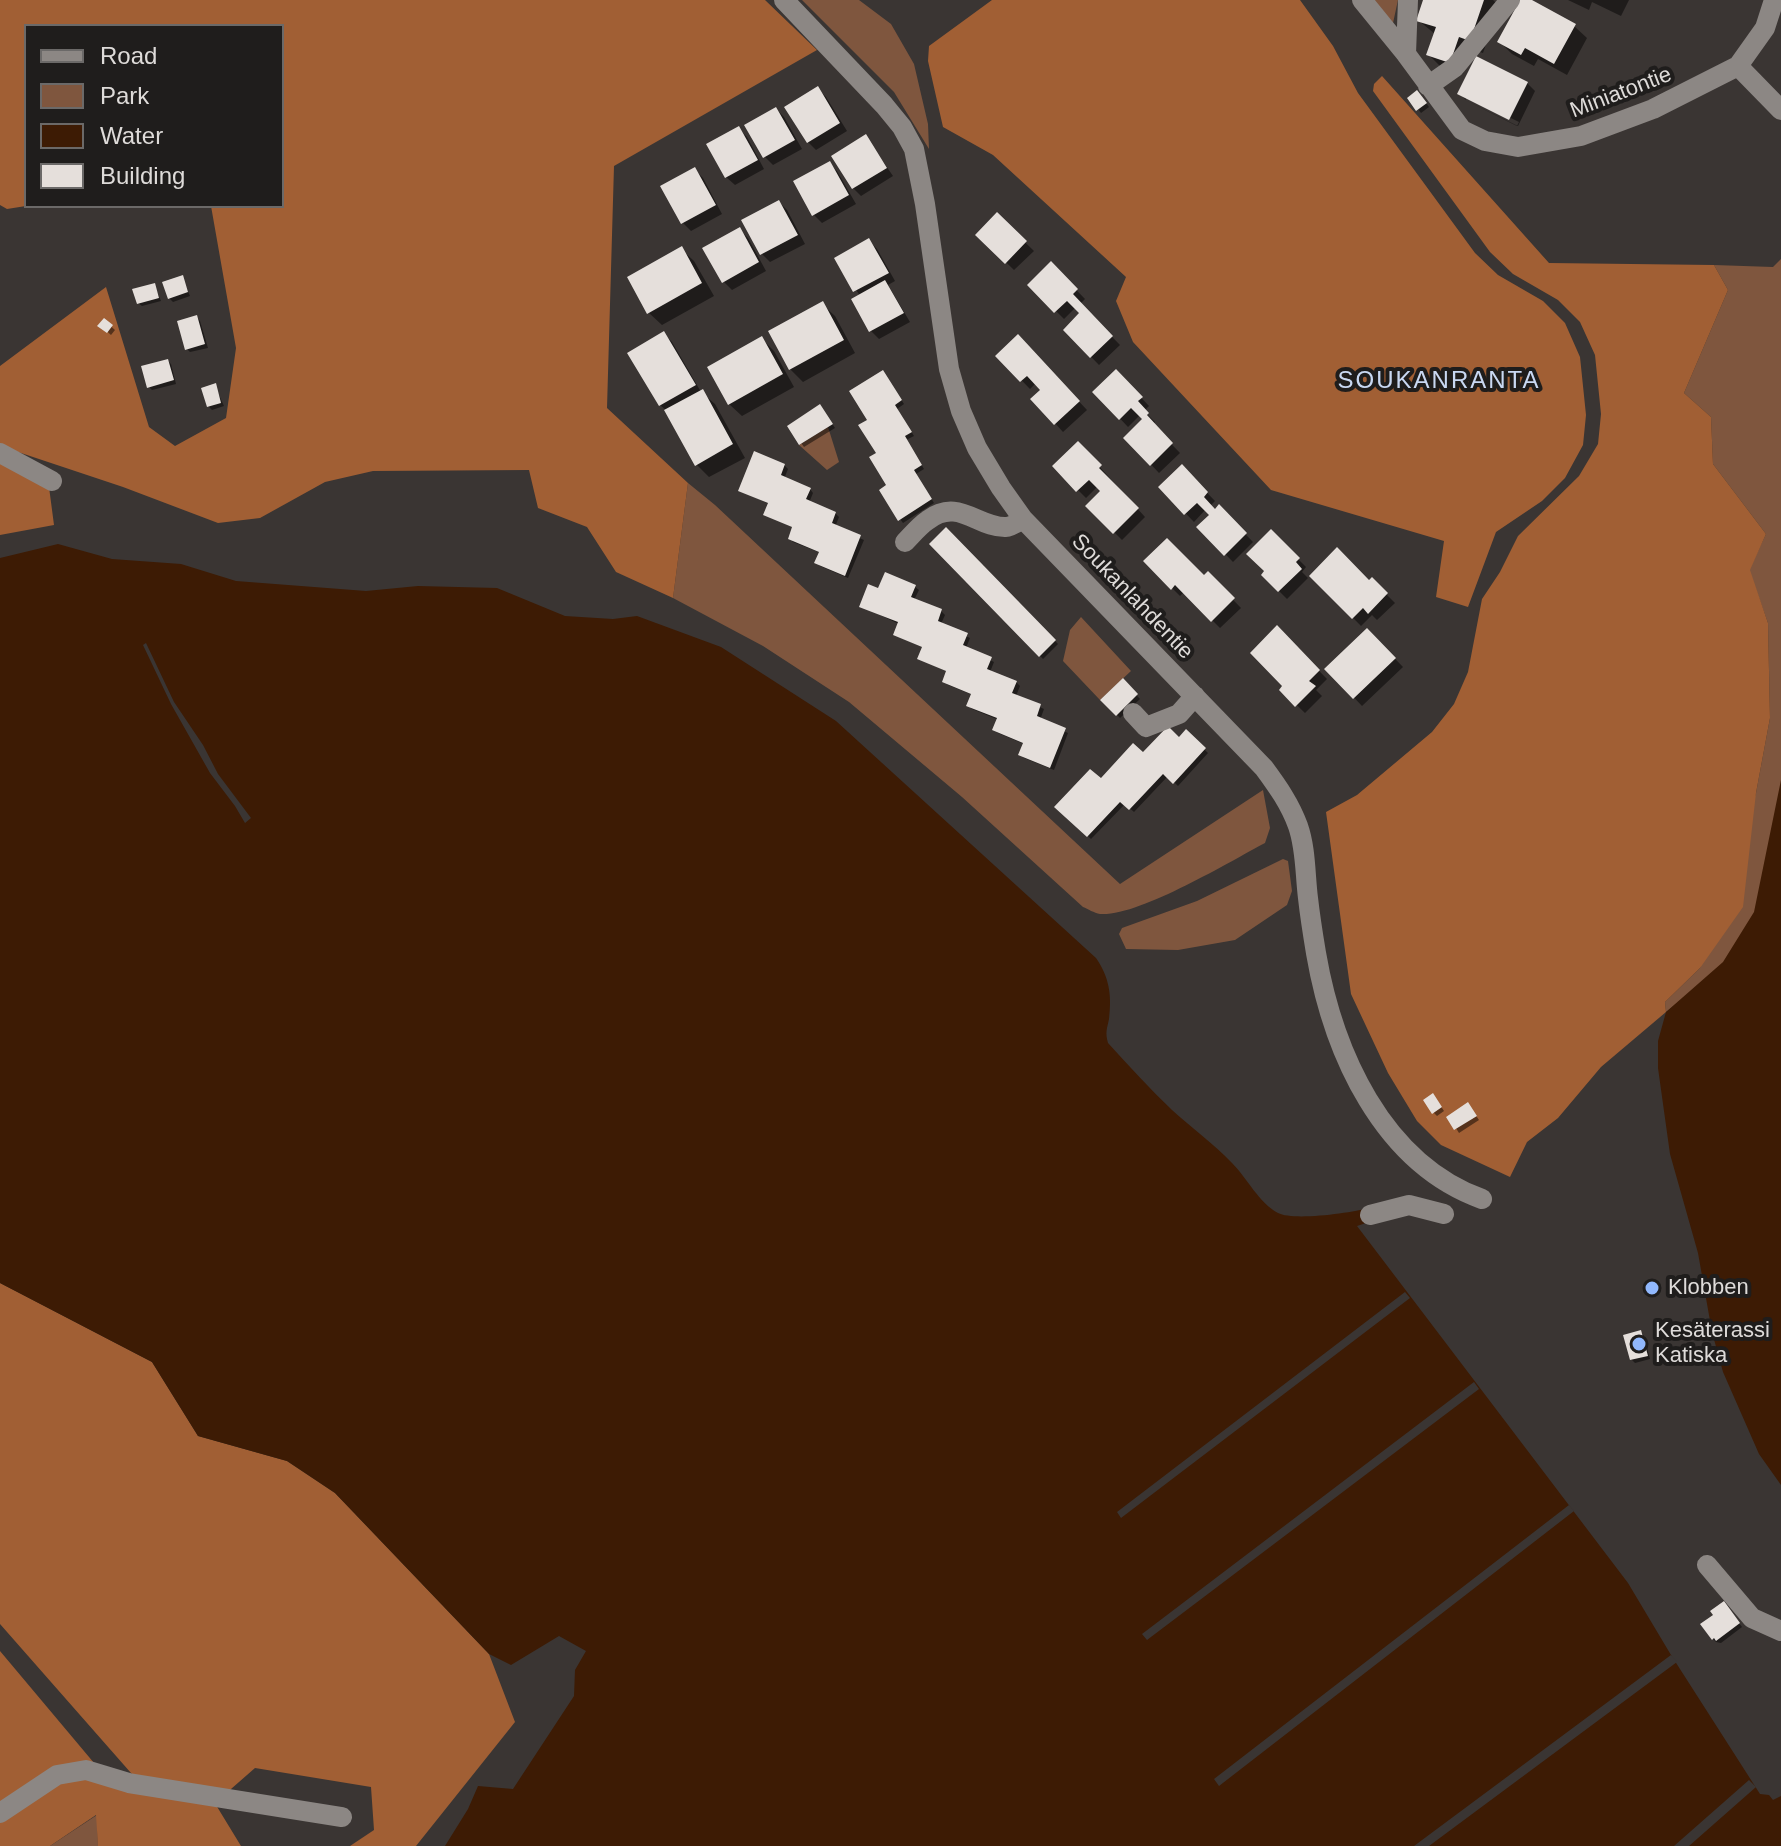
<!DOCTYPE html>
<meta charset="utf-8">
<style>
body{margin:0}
#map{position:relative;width:1781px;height:1846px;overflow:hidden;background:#3a3533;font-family:Arial,sans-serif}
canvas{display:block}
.legend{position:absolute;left:24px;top:24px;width:260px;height:184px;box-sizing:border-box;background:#1f1d1c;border:2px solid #6b6968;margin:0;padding:10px 14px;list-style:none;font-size:24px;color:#dedbd9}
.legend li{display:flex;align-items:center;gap:16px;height:40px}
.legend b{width:40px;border:2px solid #6b6968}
</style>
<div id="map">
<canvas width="1781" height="1846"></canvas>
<ul class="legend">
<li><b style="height:10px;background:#8c8784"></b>Road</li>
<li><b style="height:22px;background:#7f563e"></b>Park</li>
<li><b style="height:22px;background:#3d1b04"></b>Water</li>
<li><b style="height:22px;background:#e5dfdb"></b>Building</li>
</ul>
</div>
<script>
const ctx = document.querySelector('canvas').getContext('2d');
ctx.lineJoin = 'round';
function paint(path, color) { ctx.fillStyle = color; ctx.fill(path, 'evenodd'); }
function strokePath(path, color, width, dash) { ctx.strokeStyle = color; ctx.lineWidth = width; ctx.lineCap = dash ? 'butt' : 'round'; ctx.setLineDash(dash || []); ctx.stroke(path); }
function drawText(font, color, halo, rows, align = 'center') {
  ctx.font = font + ' Arial,sans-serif'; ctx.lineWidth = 8; ctx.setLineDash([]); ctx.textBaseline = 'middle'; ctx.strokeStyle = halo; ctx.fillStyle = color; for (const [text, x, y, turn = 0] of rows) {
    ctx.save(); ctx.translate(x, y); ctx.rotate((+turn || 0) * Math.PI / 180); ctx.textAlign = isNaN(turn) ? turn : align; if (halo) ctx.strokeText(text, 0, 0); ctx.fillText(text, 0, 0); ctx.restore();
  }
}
paint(new Path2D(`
 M802,0H859L891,24L914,64L928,124L929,149L894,92Z
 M1373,0H1398L1393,23Z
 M1781,259V1142L1691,992L1666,1012L1665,1002L1700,968L1756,793L1770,718L1768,623L1749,570L1766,534L1713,464L1711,417L1684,393L1728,290L1714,265L1773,267Z
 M828,427L839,462L827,470L799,445Z
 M688,483L715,505L1120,884L1263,790L1270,828L1265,843C1229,862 1138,917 1100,914C1094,913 1088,909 1083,907L962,797L849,702L763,646L673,598Z
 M1081,617L1131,671L1100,700L1063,661L1070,630Z
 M1283,859L1288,861L1292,891L1287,905L1235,940L1178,950L1126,949L1119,934L1122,928L1197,901Z
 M97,1815L98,1846H50Z`), '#7f563e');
paint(new Path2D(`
 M0,0H765L817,50L614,166L607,408L688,483L673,598L616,572L587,527L538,508L529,470L373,471L325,482L260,518L218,523L123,487L0,446V366L106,287L149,427L175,446L226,418L236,348L211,206H282V26H26V206L7,209L0,205Z
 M992,0H1300L1333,46L1358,93L1475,253L1498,275L1543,301L1565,323L1580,357L1586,415L1583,445L1565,478L1542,501L1496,532L1468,607L1436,597L1444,541L1271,490L1133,342L1116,301L1126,277L993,155L943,127L928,61L929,46Z
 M1382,76L1549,263L1714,265L1728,290L1684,393L1711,417L1713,464L1766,534L1750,570L1768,623L1770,718L1756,793L1743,907L1700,968L1665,1002L1666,1012L1601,1067L1558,1118L1527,1142L1510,1177L1441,1145L1417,1121L1388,1073L1351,994L1326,812L1357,795L1432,732L1454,704L1468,672L1482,599L1500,572L1518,536L1579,476L1598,444L1601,414L1595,355L1580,322L1558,300L1513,274L1490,252L1373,91L1374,84Z
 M0,461L49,487L54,525L0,535Z
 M0,1283L152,1362L198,1436L287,1461L335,1493L489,1654L515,1722L416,1846H350L374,1830L371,1787L255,1768L223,1796L138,1781L0,1624Z
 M0,1651L110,1782L216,1805L241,1846H98L96,1815L50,1846H0Z`), '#a15f34');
paint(new Path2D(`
 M58,544L112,559L181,564L236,581L366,591L418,586L497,588L565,616L613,619L637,616L721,647L836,721L1096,958C1109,977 1112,994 1109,1019C1107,1029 1105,1032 1108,1043C1129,1066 1150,1089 1172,1110C1192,1128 1214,1144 1232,1163C1247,1178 1259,1203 1278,1213C1293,1221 1351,1213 1369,1208L1372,1221L1357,1226L1628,1583L1671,1655L1760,1794L1769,1795L1773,1800L1781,1796V1846H445L468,1809L478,1786L513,1789L574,1696L575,1670L586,1651L559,1636L511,1665L489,1654L335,1493L287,1461L198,1436L152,1362L0,1283V558Z
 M1781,780V1485L1759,1454L1723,1372L1712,1332L1698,1253L1670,1154L1658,1068V1041L1666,1012L1723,962L1754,912Z`), '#3d1b04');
paint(new Path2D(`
 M146,643L174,702L203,745L218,774L251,818L245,823L235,806L210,773L171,704L143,645Z
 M1405,1292L1410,1298L1121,1518L1117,1512Z
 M1474,1382L1479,1389L1147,1640L1142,1634Z
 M1569,1505L1574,1511L1219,1786L1214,1779Z
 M1671,1655L1677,1662L1429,1846H1414Z
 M1749,1780L1756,1787L1689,1846H1674Z`), '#3a3533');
paint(new Path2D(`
 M1425,0H1493L1499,6L1483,53L1471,49L1463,74L1441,67L1429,55L1435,34L1418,20Z
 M1522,0H1528L1574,26L1587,38L1567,75L1538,59L1534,66L1512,54L1499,41Z
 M1568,0H1629L1621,16L1592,2L1589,10Z
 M1527,83L1535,91L1518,126L1467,101L1517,126L1519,122L1466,96V100L1459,93Z
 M818,89L826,97L847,131L816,150L808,142Z
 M1421,96L1429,107L1421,113L1418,109Z
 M776,109L784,117L802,149L773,165L765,157Z
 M739,129L747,137L764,169L735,185L726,177L709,145Z
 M866,137L893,176L861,196L853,188Z
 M829,163L837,171L856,204L822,223L814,215Z
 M695,170L703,178L722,214L691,231L683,223Z
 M779,202L787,210L805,244L770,262L762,254L744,221Z
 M997,215L1034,251L1014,270L978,235Z
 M740,230L748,238L766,271L732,290L724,282Z
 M869,241L877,249L895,281L888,285L910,322L879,339L871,331L854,300L860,296L837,259Z
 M681,249L694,261L714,296L662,325L649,313Z
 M1051,264L1085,299L1080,304L1120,345L1099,365L1065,330L1082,313L1076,307L1064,319L1030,285Z
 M182,278L190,296L173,302L169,298Z
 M154,285L161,301L142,306L138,303Z
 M822,304L835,316L855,353L803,382L790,369Z
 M197,317L200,321L208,348L190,352L187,349Z
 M104,320L115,330L111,335L100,325Z
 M664,334L672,342L701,392L715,404L745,458L709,477L696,464L668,412L660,405Z
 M1018,337L1087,410L1063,432L1033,399L1043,390L1036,383L1030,389L998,356Z
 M762,339L774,351L794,387L742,416L729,404Z
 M168,361L171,364L176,384L152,390L149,387Z
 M1116,371L1149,406L1144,411L1155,422L1153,425L1180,453L1159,473L1126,438L1145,419L1141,414L1128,427L1095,392Z
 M886,376L904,404L897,409L914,436L906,440L924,469L916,474L934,503L903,523L900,519L869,420Z
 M215,386L224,406L212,410L208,406Z
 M823,410L835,428L804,447L790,427Z
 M1078,443L1145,517L1122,540L1088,506L1103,491L1098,486L1086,498L1054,466Z
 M784,465L788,469L784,479L810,489L813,493L809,503L835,513L839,517L835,527L864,540L848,578L820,566L817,563L821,553L793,542L790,538L794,528L765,514L769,504L740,490Z
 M1182,467L1215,501L1210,506L1215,511L1219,507L1253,542L1233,562L1199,527L1212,515L1206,509L1194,522L1160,487Z
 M946,529L1058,644L1043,659L931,544Z
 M1271,532L1306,567L1302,572L1308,578L1287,599L1263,575Z
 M1146,562L1204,578L1208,574L1241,608L1220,628L1184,592L1180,596Z
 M1312,576L1369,582L1372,580L1395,603L1377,620L1372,615L1361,626Z
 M915,587L919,590L914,600L941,611L945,615L941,624L970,638L966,648L994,662L990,672L1016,682L1020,686L1016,696L1044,709L1040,720L1068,733L1054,770L1024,758L1020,755L1024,744L998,733L994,730L999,720L972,709L969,706L973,695L948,685L944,682L948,672L920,659L924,648L895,635L899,624L861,606L880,591Z
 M1277,628L1327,679L1316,690L1322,696L1305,713L1281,690L1285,686Z
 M1367,630L1403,667L1362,706L1327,669Z
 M1123,681L1140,699L1120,718L1103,700Z
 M1186,732L1208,753L1178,786L1168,776L1134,812L1125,804L1091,839L1057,807L1143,755L1179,739Z
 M1436,1099L1444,1111L1437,1116L1433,1112Z
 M1471,1108L1479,1120L1459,1133L1449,1117Z
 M1640,1332L1644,1336L1650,1359L1635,1363L1631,1359Z
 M1727,1607L1742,1627L1721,1643L1716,1642L1713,1639Z`), '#0007');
paint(new Path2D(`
 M1423,0H1484L1470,41L1459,37L1450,63L1426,55L1436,27L1416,21Z
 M1520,0H1532L1576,24L1554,64L1525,48L1521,55L1497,42Z
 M1476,56L1528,82L1509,120L1457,94Z
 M818,86L840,123L807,143L784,107Z
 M1417,90L1427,103L1416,111L1407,98Z
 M776,107L795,140L763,158L744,125Z
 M739,126L758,160L725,178L706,144Z
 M866,134L887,168L852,189L831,156Z
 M830,161L849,195L812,216L793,181Z
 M695,167L716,205L681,224L660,186Z
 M779,200L798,235L760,255L741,220Z
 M997,212L1027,241L1005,264L975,235Z
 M740,227L759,262L722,283L702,248Z
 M869,238L889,273L853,292L834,258Z
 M682,246L702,283L647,314L627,277Z
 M1051,261L1078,289L1073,294L1113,336L1090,358L1063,330L1079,313L1067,301L1054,313L1027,285Z
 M183,275L188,292L168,299L162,282Z
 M885,280L904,313L869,332L851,299Z
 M155,283L159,298L137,304L132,289Z
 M823,301L844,340L789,370L768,331Z
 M197,315L205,344L185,350L177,321Z
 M104,318L113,325L107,333L97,326Z
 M664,331L696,385L659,406L627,353Z
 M1018,334L1080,401L1054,425L1030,399L1040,390L1027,376L1020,382L995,356Z
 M762,336L783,374L728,405L707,367Z
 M168,359L174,380L147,388L141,366Z
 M1116,369L1143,397L1138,401L1149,413L1147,415L1173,443L1150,466L1123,438L1142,419L1131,408L1119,420L1092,392Z
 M883,370L902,400L895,405L912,432L905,436L922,465L914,470L932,499L898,521L879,490L886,485L869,457L876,453L858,425L867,420L849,391Z
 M216,383L221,403L207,407L201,388Z
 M703,389L733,444L695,466L664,410Z
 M820,404L833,424L799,445L787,426Z
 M1078,441L1102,465L1099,468L1139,508L1113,534L1085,506L1100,491L1089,480L1076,492L1052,466Z
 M754,451L785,464L781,475L811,488L806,499L836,512L832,523L861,535L845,576L814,563L819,552L788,539L792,527L763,515L768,503L738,491Z
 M1182,464L1208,492L1204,497L1215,509L1219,504L1247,533L1224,556L1196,527L1209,515L1197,503L1184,515L1158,487Z
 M946,527L1056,640L1039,657L929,544Z
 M1271,529L1300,558L1296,562L1302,569L1278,592L1261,575L1264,571L1246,554Z
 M1167,538L1204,575L1208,571L1235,598L1211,622L1175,585L1171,590L1143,561Z
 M1337,547L1369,580L1372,577L1388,593L1368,614L1363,608L1352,619L1309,576Z
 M885,572L916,585L911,597L942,609L938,621L968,633L963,645L992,657L987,669L1017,681L1012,693L1041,704L1037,716L1066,728L1050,768L1018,755L1023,743L992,730L997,718L966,706L971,694L942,682L946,671L917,659L922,647L893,635L898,622L859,607L868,584L878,588Z
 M1277,625L1320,670L1309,681L1316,686L1295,707L1279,690L1282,686L1250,653Z
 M1367,628L1396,658L1353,699L1324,669Z
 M1123,678L1138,694L1116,716L1100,700Z
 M1168,726L1179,737L1186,729L1206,748L1173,784L1163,774L1129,810L1120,802L1087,837L1054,807L1090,769L1101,778L1133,743L1143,752Z
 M1433,1093L1442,1107L1432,1114L1423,1100Z
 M1468,1102L1477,1116L1454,1130L1446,1117Z
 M1641,1330L1648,1356L1630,1360L1623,1335Z
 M1724,1601L1740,1623L1716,1641L1714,1638L1712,1640L1700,1624L1713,1615L1710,1611Z`), '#e5dfdb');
strokePath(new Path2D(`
 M784,0L884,105L902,127L914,149L925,204L949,369L961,411L977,448L1001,488L1023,519L1264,768C1278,787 1290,804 1298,826C1306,849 1305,874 1308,898C1310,916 1313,935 1316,953C1333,1052 1382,1163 1482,1199
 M1362,0L1406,54L1462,130L1485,141L1518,147L1581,136L1653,109L1738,66L1765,28L1774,0
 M1406,54L1408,0
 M1738,66L1781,110
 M1428,86L1455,67L1510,0
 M0,453L52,481
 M905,542C912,535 919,526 928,520C958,497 978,528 1006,527C1011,527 1018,522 1023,519
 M1133,713L1146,727L1179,714L1195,696
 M1370,1215L1409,1205L1444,1214
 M1707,1565L1752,1618L1781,1631
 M0,1813L57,1775L86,1770L129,1783L342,1817`), '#8c8784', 20);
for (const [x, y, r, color] of [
 [1652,1288,8,"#91b8fd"],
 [1639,1344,8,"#91b8fd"]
]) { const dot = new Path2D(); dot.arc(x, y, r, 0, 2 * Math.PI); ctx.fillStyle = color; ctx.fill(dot); strokePath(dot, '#1f1d1c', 3); }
drawText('22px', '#dedbd9', '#1f1d1c', [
 ["Miniatontie",1621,93,-21],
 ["Soukanlahdentie",1132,597,46]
]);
drawText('22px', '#dedbd9', '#1f1d1c', [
 ["Klobben",1668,1288],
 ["Kesäterassi",1655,1331],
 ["Katiska",1655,1356]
], 'left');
ctx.letterSpacing = '2px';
drawText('24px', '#c9d8f2', '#1f1d1c', [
 ["SOUKANRANTA",1439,381]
]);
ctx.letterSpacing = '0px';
</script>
